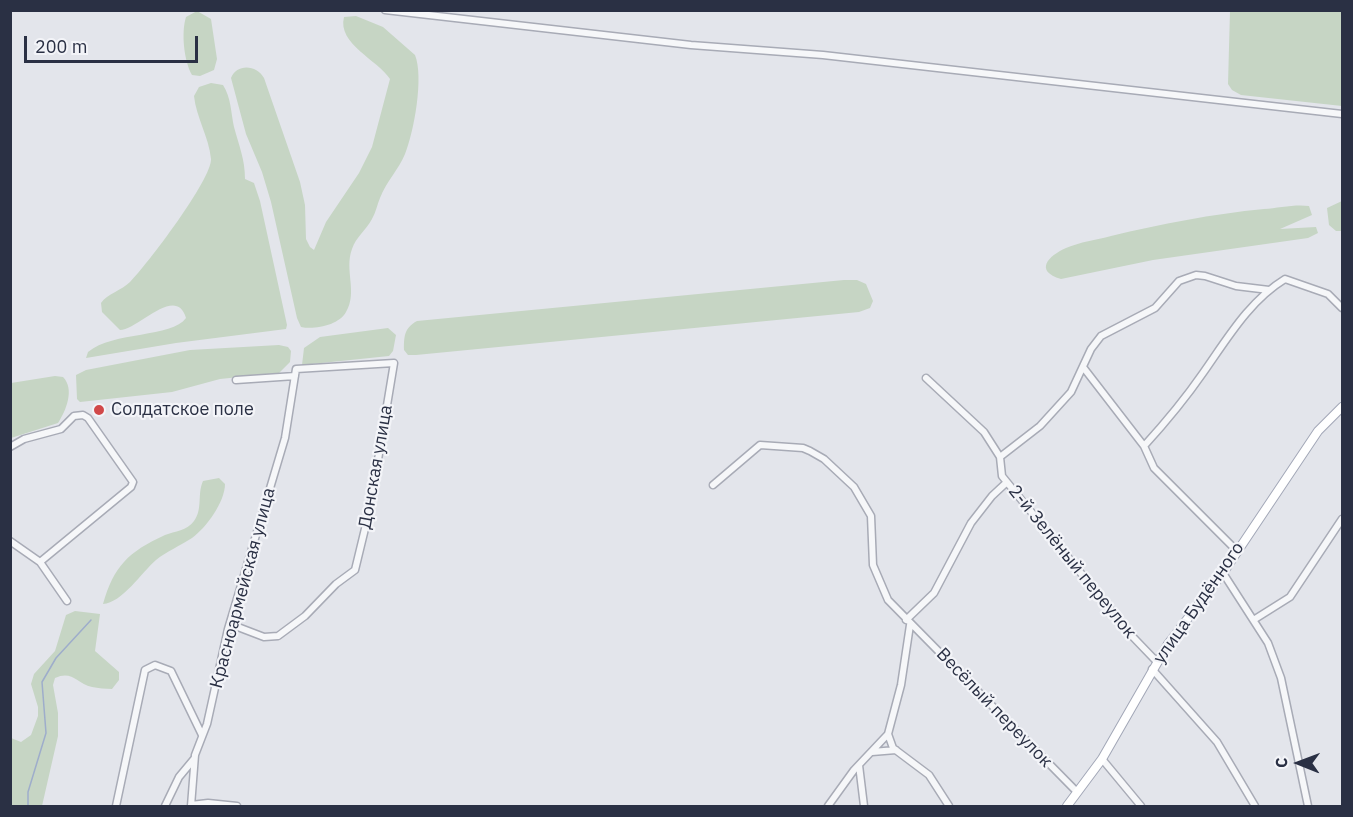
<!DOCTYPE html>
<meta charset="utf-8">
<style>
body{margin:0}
#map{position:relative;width:1353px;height:817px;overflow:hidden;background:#e3e5eb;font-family:"IBM Plex Sans",sans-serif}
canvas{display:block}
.frame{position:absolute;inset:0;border:12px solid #2a3044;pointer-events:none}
.north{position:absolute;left:1269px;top:733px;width:60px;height:60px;-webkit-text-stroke:4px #f3f4f8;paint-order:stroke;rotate:271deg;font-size:16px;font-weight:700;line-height:24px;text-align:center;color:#2a3044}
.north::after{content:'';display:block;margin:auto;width:21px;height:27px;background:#2a3044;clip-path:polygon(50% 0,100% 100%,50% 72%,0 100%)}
.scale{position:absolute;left:24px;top:36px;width:174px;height:27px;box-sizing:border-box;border:3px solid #2a3044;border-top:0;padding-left:8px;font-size:18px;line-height:21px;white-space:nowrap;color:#2a3044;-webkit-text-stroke:4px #f3f4f8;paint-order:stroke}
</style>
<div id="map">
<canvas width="1353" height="817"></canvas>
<div class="frame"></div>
<div class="north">С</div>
<div class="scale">200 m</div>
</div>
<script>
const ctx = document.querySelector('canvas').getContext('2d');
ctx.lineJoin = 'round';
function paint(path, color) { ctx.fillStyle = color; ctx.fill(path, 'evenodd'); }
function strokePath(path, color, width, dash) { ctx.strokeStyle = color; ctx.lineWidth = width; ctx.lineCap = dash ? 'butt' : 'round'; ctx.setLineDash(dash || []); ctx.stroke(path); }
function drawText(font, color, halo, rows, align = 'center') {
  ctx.font = font + ' "IBM Plex Sans",sans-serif'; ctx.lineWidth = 4.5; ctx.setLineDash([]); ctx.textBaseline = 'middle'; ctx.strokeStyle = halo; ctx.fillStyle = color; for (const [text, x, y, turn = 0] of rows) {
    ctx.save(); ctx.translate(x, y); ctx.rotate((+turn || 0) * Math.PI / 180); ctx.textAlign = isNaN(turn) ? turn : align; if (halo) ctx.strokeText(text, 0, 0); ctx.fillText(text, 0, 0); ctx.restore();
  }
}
paint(new Path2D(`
 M197,11L211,19L217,59L214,70L200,76L192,75C184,61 181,33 186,17Z
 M1230,11H1342V106L1241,95L1232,90L1228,84Z
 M356,16L383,27L415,55C424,77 414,132 405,154C399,169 386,182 380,198C377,205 376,212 372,219C366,230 356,237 352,249C344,270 358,292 346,312C339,325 315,330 301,327L297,318L271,202L262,172L246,134L231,78C237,63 257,65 264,78L300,182L305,205L306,239L310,247L314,250L326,222L359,173L372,147L390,79C378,60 337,44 344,17Z
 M211,83L223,85C231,97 231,113 234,127C239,146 245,159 245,179L254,183L260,201L287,325L286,329L176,343L86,358L88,352C113,331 172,338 186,318C176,284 138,330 120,330L102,312L101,303C107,294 122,290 130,282C147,265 212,179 211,159C209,137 196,117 194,96L199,87Z
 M1342,201V231H1336L1329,225L1327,208Z
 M1309,206L1312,215L1280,229L1316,227L1318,233L1308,238L1153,260L1061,279C1034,271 1048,256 1066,248C1080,242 1096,240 1111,236C1161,224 1212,214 1264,209C1278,208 1295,204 1309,206Z
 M844,280H857L866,284L873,301L870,308L859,312L416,355H408L404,350C404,337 404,328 417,321Z
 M388,328L396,335L393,351L389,356L302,365L304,348L320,337Z
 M279,345L288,347L291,351L290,362L279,373L220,379L172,392L80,402L77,399L76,375L86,370L190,350Z
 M55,376L63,377C75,389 66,411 58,423L11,438V383Z
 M219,478L225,484C225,502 206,528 192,538C180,546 167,551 156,560C142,572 122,603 103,604C114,566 128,552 165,535C175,531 187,531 194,521C203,509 197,494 203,481Z
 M75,611L100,614L95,651L119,672V680L112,689C106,689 98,688 92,687C76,683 72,670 55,678L53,685L58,713V736L42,806H11V738L21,742L31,735L38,716V707L31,684L34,674L55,651L66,615Z`), '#c6d5c4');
strokePath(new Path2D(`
 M28,806V792L46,733L42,682L56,658L91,620`), '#9eadcb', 1.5);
const minor = new Path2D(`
 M385,10L691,45L823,55L1342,114
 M1083,367L1144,446L1154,468L1237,551
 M926,378L984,432L1000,457L1002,476L1132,636L1157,662
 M236,380L295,376
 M1144,446C1165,423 1185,399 1203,373C1227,339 1249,301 1285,279L1328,294L1342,308
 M10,447L24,439L61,429L74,416L83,415L88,418L133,482L131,487L40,562
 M1000,457L1040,426L1071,392L1091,349L1101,336L1155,308L1179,281L1196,275L1205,276L1236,286L1269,290
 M713,485L760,445L803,448L810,451L824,459L854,487L871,516L873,565L888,600L1077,792
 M10,541L40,562L67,601
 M1223,573L1268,643L1281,678L1308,806
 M1255,619L1290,597L1342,519
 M906,620L934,593L971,523L992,496L1007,482
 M1152,669L1217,742L1255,806
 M888,734L893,748L929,775L949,806
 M872,752L896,750
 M1102,759L1141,806
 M859,765L864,806
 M191,805L208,803L237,806
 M116,806L145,670L155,665L171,671L202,735
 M165,806L179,777L194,759
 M191,806L195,755L207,724L228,629L285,438L296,369L394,363L370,508L355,570L336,584L305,616L278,636L264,637L230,624
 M828,806L854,770L888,734L901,685L910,625`);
const major = new Path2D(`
 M1067,806L1102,759L1168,644L1223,573L1318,431L1342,407`);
strokePath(minor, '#a8abb6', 9);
strokePath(major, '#a2a7b7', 10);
strokePath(minor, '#f6f7f9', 6);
strokePath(major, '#fff', 8);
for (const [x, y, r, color] of [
 [99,410,6,"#d14849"]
]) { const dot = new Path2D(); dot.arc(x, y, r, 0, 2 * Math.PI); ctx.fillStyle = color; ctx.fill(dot); strokePath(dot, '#f3f4f8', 2); }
drawText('18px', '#2a3044', '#f3f4f8', [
 ["Солдатское поле",111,410]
], 'left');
drawText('18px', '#2a3044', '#f3f4f8', [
 ["Донская улица",376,467,-80],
 ["2-й Зелёный переулок",1072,562,51],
 ["Красноармейская улица",243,588,-75],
 ["улица Будённого",1199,603,-55],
 ["Весёлый переулок",994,708,46]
]);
</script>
